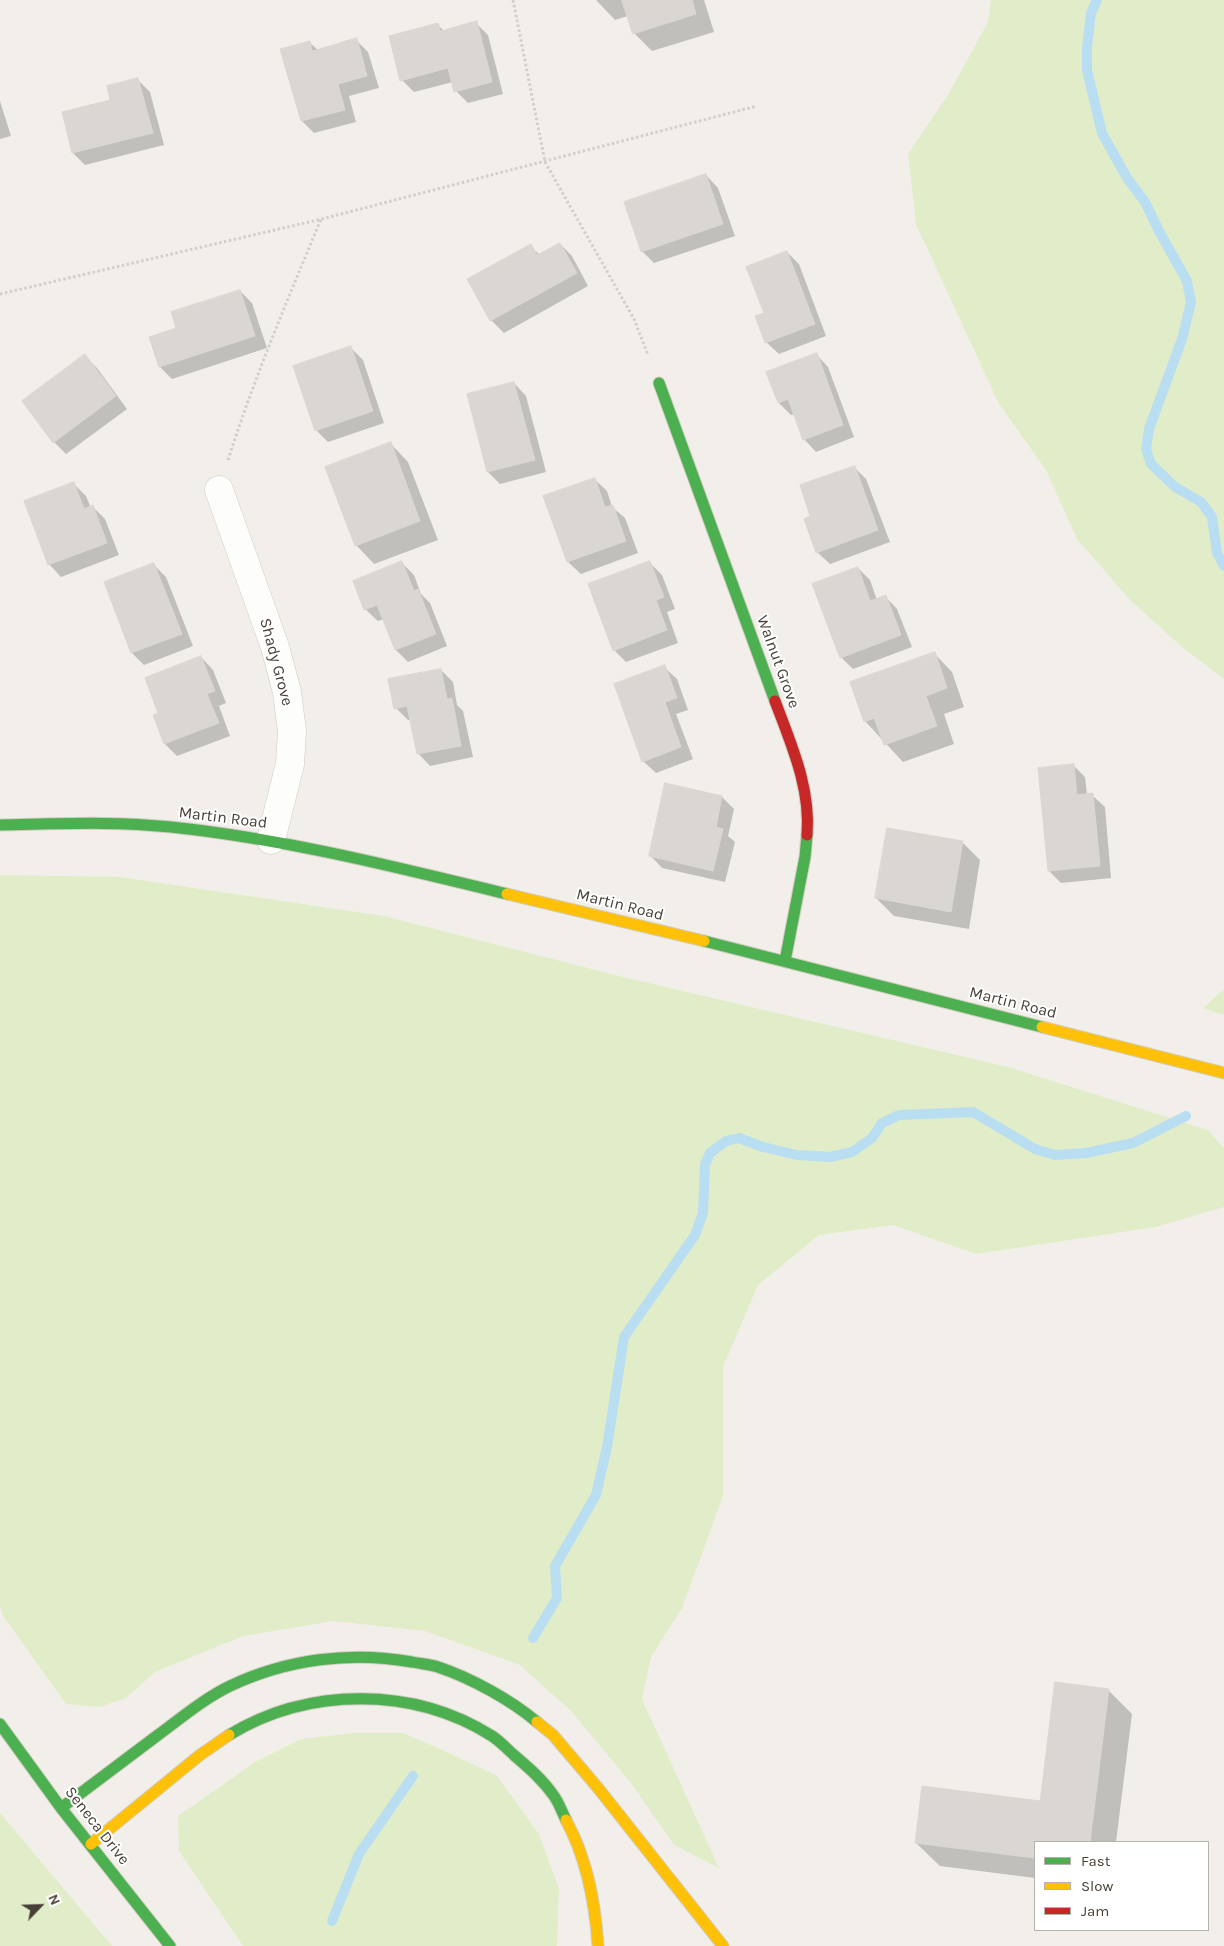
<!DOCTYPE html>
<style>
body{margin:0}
#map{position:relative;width:1224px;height:1946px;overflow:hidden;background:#f2efea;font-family:Karla,sans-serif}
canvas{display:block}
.legend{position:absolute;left:1034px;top:1841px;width:175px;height:90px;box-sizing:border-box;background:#fff;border:1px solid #b6b3af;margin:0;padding:6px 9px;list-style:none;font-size:15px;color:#484036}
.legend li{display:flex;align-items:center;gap:10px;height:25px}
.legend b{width:25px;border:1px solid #b6b3af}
.north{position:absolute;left:15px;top:1881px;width:50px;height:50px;-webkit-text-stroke:4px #fff;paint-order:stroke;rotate:66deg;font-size:14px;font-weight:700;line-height:20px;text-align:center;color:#484036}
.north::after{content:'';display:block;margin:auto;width:18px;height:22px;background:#484036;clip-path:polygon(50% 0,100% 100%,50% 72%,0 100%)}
</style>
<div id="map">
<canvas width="1224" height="1946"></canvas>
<ul class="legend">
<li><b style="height:6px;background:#4caf50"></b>Fast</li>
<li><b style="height:6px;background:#ffc107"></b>Slow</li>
<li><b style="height:6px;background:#c62828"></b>Jam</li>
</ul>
<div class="north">N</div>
</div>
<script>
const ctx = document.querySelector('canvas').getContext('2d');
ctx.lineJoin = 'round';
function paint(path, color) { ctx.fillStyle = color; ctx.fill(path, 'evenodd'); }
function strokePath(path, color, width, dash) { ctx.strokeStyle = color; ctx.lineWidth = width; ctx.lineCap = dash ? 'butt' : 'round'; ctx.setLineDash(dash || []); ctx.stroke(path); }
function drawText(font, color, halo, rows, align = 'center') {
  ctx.font = font + ' Karla,sans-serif'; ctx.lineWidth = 4; ctx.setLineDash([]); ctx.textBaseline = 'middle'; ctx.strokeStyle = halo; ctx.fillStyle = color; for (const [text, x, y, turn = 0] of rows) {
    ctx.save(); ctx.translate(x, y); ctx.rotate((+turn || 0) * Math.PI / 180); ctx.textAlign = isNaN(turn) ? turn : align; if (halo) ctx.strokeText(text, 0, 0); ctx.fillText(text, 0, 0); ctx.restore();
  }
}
paint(new Path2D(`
 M991,0H1224V679L1182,647L1130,600L1077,539L1046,470L999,404L916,224L908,154L948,95L988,22Z
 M0,875L119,877L384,916L627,978L1008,1067L1208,1130L1224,1148V1207L1156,1227L976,1254L893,1225L819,1235L758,1285L723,1367V1496L682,1608L651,1657L642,1699L719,1868L674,1845L631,1783L571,1711L520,1665L425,1631L334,1621L243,1636L155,1672L126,1698L100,1707L66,1704L3,1616L0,1606Z
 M1224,989V1015L1203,1008Z
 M354,1733H403L445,1751L497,1776L539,1834L559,1889L557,1946H243L179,1851L178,1816L255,1762L301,1739Z
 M0,1813L112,1946H0Z`), '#e1edc9');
paint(new Path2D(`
 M596,0H704L714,32L652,51L634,33L628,16L615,20Z
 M476,23L488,35L503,94L468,103L456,91L453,82L414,92L402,80L438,25L444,31Z
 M356,40L368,52L379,88L349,96L356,122L314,133L302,121L282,50L309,42L318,50Z
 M138,80L150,92L164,145L85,165L73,153L111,100Z
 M0,101L11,136L0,139Z
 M706,175L718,188L735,236L654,263L642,251Z
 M560,244L572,256L588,286L504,333L492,321L469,279L530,246L540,255Z
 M787,252L799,264L826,336L779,354L766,342L765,314Z
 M240,291L252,303L267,348L172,379L160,367L150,338L178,329Z
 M351,348L363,360L384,423L328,442L316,430Z
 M816,354L828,367L854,437L816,452L804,439L794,414L791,415L779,403Z
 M85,356L97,368L127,409L66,454L54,442Z
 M514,383L526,396L546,472L500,484L488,472Z
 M390,443L408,462L438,540L374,564L356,545Z
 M854,467L866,479L890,542L830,564L817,552L812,517Z
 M594,479L607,491L612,507L625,518L638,553L581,574L568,562L545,497Z
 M74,484L86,496L91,508L93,507L105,519L119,555L61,577L49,564Z
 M402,563L414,575L421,594L430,603L447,646L408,662L396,650L384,619L378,621L365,609Z
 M650,563L662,575L675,609L667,612L678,643L626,662L614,650Z
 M154,565L166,577L193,646L144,665L132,653L106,583Z
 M858,568L870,580L877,600L885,596L897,609L912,647L853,669L841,657Z
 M934,653L952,672L964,707L944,714L954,744L903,762L865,721Z
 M201,657L213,670L226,703L219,706L230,736L177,756L165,744L159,714Z
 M664,667L677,679L688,710L676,714L693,759L656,773L643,761Z
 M441,670L453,682L457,705L463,711L473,757L430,766L418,753L411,720H408L396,708Z
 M1073,765L1085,777L1087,795H1092L1105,807L1111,878L1061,883L1049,871Z
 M666,784L722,797L734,809L728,836L735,842L725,882L662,868L650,855Z
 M962,842L980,860L969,929L894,916L876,898Z
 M1108,1690L1132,1714L1116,1842H1035V1878L940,1866L916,1843L1041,1802Z`), '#0003');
strokePath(new Path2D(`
 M1097,0L1091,13L1087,47V70L1102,133L1127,178L1145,202L1159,231L1187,281L1191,302L1182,339L1149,429L1146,449L1151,464L1175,487L1201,502L1212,517L1217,553L1224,566
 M533,1638L557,1598L555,1566L596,1495L607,1447L624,1337L695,1235L703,1213L705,1165L710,1153L726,1141L739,1138L763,1147L797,1155L830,1157L852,1152L872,1138L882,1123L899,1115L973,1112L1035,1149L1055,1155L1086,1153L1133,1143L1186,1116
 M332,1921L359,1854L413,1776`), '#b9def1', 10);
const building = new Path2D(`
 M622,0H692L696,14L633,34Z
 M477,21L492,82L454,92L448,68L400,81L389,36L438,23L440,31Z
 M357,38L367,76L338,84L345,110L301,121L280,49L310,41L312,51Z
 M138,78L153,133L72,153L62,112L110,100L107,86Z
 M706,174L723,224L641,252L624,202Z
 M560,243L577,273L490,321L467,279L531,244L537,255Z
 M787,251L815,324L765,343L755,316L764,313L746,267Z
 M240,290L255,336L159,367L149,337L176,328L171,312Z
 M351,346L373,411L315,431L293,366Z
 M817,353L843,425L803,440L788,399L778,403L766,372Z
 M85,354L116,396L53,443L22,401Z
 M514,382L535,460L487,472L467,394Z
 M391,442L420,521L355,546L325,467Z
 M855,466L878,530L816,553L804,519L810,516L800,485Z
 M595,478L605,507L613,505L626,541L567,562L543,496Z
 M74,482L84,509L93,505L107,543L48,565L24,501Z
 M402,561L414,591L418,589L436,634L395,650L377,605L364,610L353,581Z
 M650,561L664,597L656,600L667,630L613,651L588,584Z
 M154,563L182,634L131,653L104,582Z
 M858,567L870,601L886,595L901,635L840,658L812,584Z
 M935,652L947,688L926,696L937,726L884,745L874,718L864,722L850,682Z
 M201,656L215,691L207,694L219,723L164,744L153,715L158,713L145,678Z
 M665,665L677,698L665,702L681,747L642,762L614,684Z
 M441,669L447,699L452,698L461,746L417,754L407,706L394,709L388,679Z
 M1074,764L1077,795L1093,793L1100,866L1048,871L1038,768Z
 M665,783L722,796L716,827L723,829L713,871L649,856Z
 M887,828L963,841L951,912L875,898Z
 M1055,1682L1109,1689L1090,1842H1035V1858L915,1843L922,1786L1040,1801Z`);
paint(building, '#dad6d1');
strokePath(building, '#dad6d0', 1);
const street = new Path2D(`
 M219,490L275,647L287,692L292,731L290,764L271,840`);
const fast = new Path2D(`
 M659,383L775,701
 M0,825C57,824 114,821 171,827C285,839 396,867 507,894
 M704,941L1042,1027
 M785,961L805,857L807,835
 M0,1724L61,1808L170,1946
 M229,1735C308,1687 413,1686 492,1736C500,1741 507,1749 515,1756C529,1768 543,1780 554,1796C559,1803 562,1812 566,1820
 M61,1808C93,1784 126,1759 158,1735C181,1718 205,1698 230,1686C287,1659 351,1651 412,1662C421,1664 430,1664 438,1667C471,1678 511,1700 537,1722`);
const slow = new Path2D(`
 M507,894L704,941
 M1042,1027L1224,1073
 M537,1722L553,1735L598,1788L723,1946
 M566,1820C587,1859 595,1901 598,1946
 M91,1844L200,1755L229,1735`);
const jam = new Path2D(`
 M775,701C791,744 811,788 807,835`);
strokePath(street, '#cecbc6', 29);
strokePath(fast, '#d2ccc1', 13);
strokePath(slow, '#d2ccc1', 13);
strokePath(jam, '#d2ccc1', 13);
strokePath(new Path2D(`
 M513,0L545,162L634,319L648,355
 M0,294L322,219L757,106
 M228,460C254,378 288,299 321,219`), '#d2cfca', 3, [2.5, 2.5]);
strokePath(street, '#fdfdfc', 28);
strokePath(fast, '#4caf50', 11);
strokePath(slow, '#ffc107', 11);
strokePath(jam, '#c62828', 11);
drawText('16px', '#484036', '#fff', [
 ["Shady Grove",276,662,75],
 ["Walnut Grove",778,662,70],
 ["Martin Road",223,818,7],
 ["Martin Road",620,905,14],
 ["Martin Road",1013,1003,14],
 ["Seneca Drive",97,1826,52]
]);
</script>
